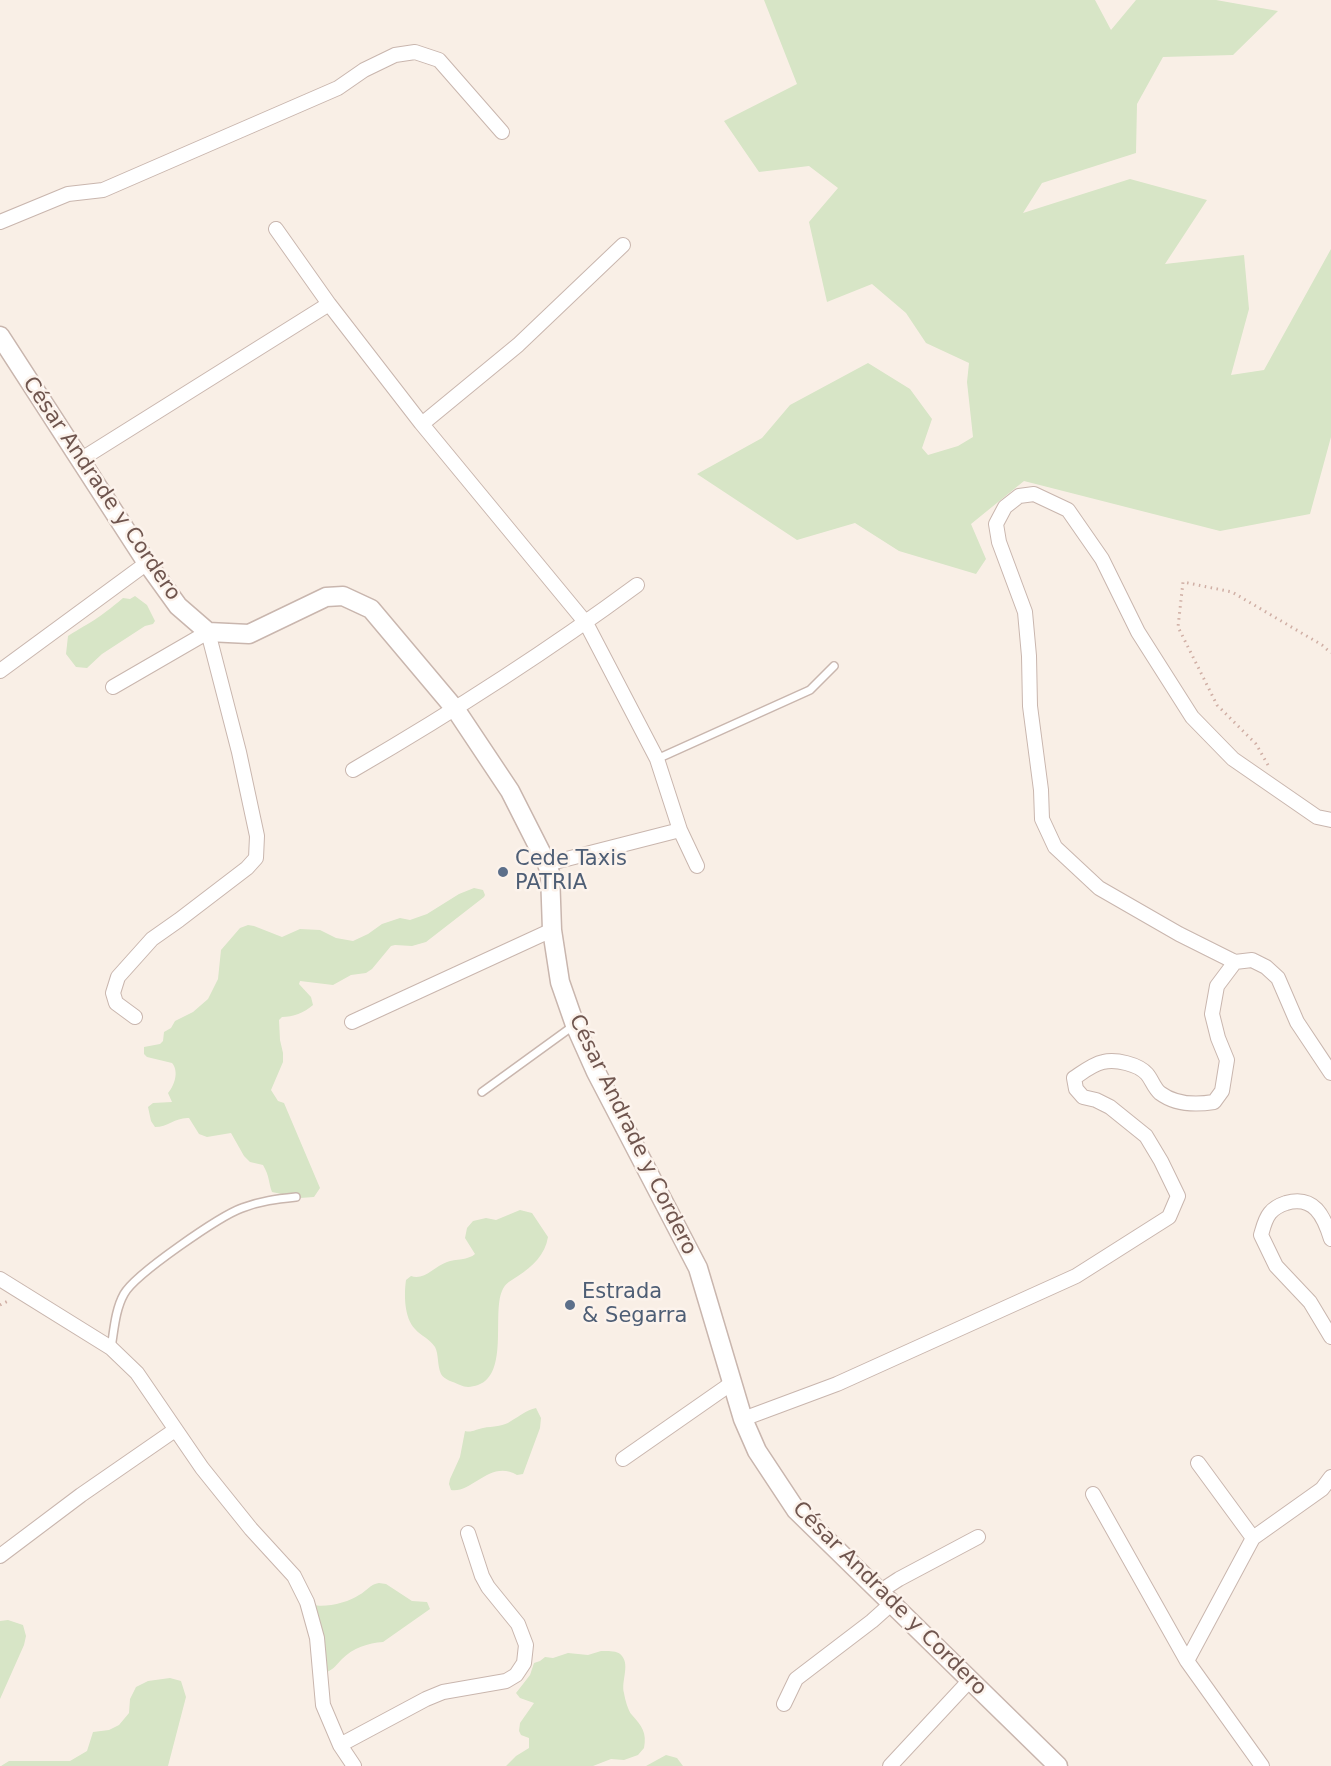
<!DOCTYPE html>
<meta charset="utf-8">
<style>
body{margin:0}
canvas{display:block;background:#f9efe6}
</style>
<canvas width="1331" height="1766"></canvas>
<script>
const ctx = document.querySelector('canvas').getContext('2d');
ctx.lineJoin = 'round';
function paint(path, color) { ctx.fillStyle = color; ctx.fill(path, 'evenodd'); }
function strokePath(path, color, width, dash) { ctx.strokeStyle = color; ctx.lineWidth = width; ctx.lineCap = dash ? 'butt' : 'round'; ctx.setLineDash(dash || []); ctx.stroke(path); }
function drawText(font, color, halo, rows, align = 'center') {
  ctx.font = font + ' "DejaVu Sans",sans-serif'; ctx.lineWidth = 5; ctx.setLineDash([]); ctx.textBaseline = 'middle'; ctx.strokeStyle = halo; ctx.fillStyle = color; for (const [text, x, y, turn = 0] of rows) {
    ctx.save(); ctx.translate(x, y); ctx.rotate((+turn || 0) * Math.PI / 180); ctx.textAlign = isNaN(turn) ? turn : align; if (halo) ctx.strokeText(text, 0, 0); ctx.fillText(text, 0, 0); ctx.restore();
  }
}
paint(new Path2D(`
 M764,0H1095L1111,30L1136,0H1216L1278,11L1233,55L1163,57L1137,104L1136,153L1042,183L1023,213L1130,179L1207,200L1165,264L1244,255L1249,309L1231,375L1264,370L1331,249V437L1310,514L1220,531L1024,481L971,524L986,559L976,574L899,551L855,523L797,540L697,474L762,438L790,405L868,363L910,389L932,419L922,448L928,455L958,446L973,437L967,382L969,363L926,343L906,313L872,284L827,302L809,222L838,188L809,166L759,172L724,121L797,84Z
 M135,596L147,605L155,621L153,624L145,626L102,654L87,668L76,667L66,654L68,636C92,621 97,620 123,598L130,599Z
 M474,888L483,890L485,895L484,897L426,942L412,946L395,945L391,946L372,969L366,973L351,975L333,985L300,981L299,984L311,997L313,1005C304,1013 293,1017 282,1017L279,1020L280,1040L283,1053V1062L271,1090L278,1101L284,1103L320,1188L314,1197L300,1198L272,1192C268,1181 270,1177 263,1165L250,1162L244,1156L231,1133L207,1137L199,1134L189,1118C176,1117 168,1127 155,1127L151,1121L148,1107L153,1103L172,1102L168,1093C175,1085 179,1071 172,1063L147,1057L144,1054V1047L160,1044L163,1041L164,1032L171,1028L175,1021L193,1012L208,999L218,979L221,950L240,928L248,925L254,926L282,937L300,929L320,930L336,938L353,941L368,934L382,924L400,918L410,920L427,914L459,894Z
 M520,1210L532,1213L548,1237C545,1255 533,1266 518,1276C512,1280 505,1283 502,1291C492,1314 509,1374 478,1385C472,1387 466,1388 460,1385C454,1382 444,1380 441,1374C437,1365 439,1355 435,1347C429,1338 421,1336 415,1329C404,1318 404,1294 406,1280L411,1276C424,1281 435,1266 447,1262C455,1259 469,1260 475,1254L465,1238L467,1228L473,1221L486,1218L496,1220Z
 M536,1408L541,1418L540,1428L523,1474L517,1475C490,1459 472,1494 451,1490L449,1484L450,1479L460,1457L465,1431C472,1433 476,1429 483,1428C493,1426 503,1427 511,1421C520,1416 526,1410 536,1408Z
 M379,1583L386,1584L412,1601L427,1602L430,1609L383,1642C368,1643 353,1648 342,1659C336,1665 334,1669 327,1672L323,1669L314,1605C325,1608 350,1602 359,1595C367,1591 370,1584 379,1583Z
 M8,1620L23,1625L26,1636L24,1645L0,1699V1621Z
 M601,1651C607,1651 618,1650 622,1656C630,1666 621,1681 624,1693C625,1699 628,1711 632,1715C642,1726 647,1733 644,1748L638,1755L624,1760L611,1759L593,1766H506L516,1756L529,1748V1738L521,1735L519,1731L520,1723L534,1703L520,1698L516,1693L530,1675L534,1663L540,1661L545,1657L553,1658L568,1653L588,1655Z
 M170,1678L181,1681L186,1697L168,1766H1L9,1761H70L87,1751L93,1732L109,1730L119,1725L129,1713L130,1699L136,1687L148,1681Z
 M666,1755L677,1758L683,1766H646Z`), '#d7e5c6');
const service = new Path2D(`
 M657,759L810,690L834,666
 M482,1092L573,1026
 M111,1348C114,1331 115,1310 124,1294C135,1274 220,1216 242,1208C260,1201 277,1199 296,1197`);
const minor = new Path2D(`
 M0,222L68,194L103,190L338,88L364,70L395,55L415,52L439,60L502,132
 M276,229L329,304L421,423L586,623L657,759L680,830L697,866
 M422,424L518,345L623,245
 M80,460L329,304
 M0,671L147,563
 M113,687L208,632L239,752L257,836L256,858L247,868L179,920L152,939L118,977L113,993L116,1003L135,1017
 M353,770C451,713 545,653 637,585
 M1331,820L1317,817L1233,759L1192,717L1138,632L1102,559L1068,510L1034,494L1019,496L1005,507L996,524L999,542L1025,612L1029,656L1030,706L1041,790L1042,819L1055,847L1099,888L1179,934L1235,962L1252,960L1266,967L1278,978L1297,1022L1331,1073
 M547,864L680,830
 M352,1022L552,930
 M1331,1239C1324,1216 1314,1195 1286,1203C1280,1205 1274,1208 1270,1213C1265,1219 1263,1228 1261,1235L1276,1266L1310,1302L1331,1337
 M0,1279L111,1348L137,1373L202,1468L251,1529L294,1576L307,1602L317,1638L323,1705L340,1745L354,1766
 M743,1419L837,1384L1076,1276L1169,1217L1178,1196L1161,1161L1146,1136L1110,1107L1096,1100L1083,1097L1076,1089L1074,1078C1083,1072 1093,1064 1103,1062C1116,1059 1138,1064 1147,1074C1152,1080 1154,1088 1160,1093C1176,1105 1196,1105 1214,1102L1222,1091L1227,1060L1218,1038L1212,1014L1217,986L1235,962
 M623,1459L732,1383
 M1198,1463L1253,1538
 M1093,1494L1187,1661L1262,1766
 M0,1556L81,1495L175,1430
 M879,1592L899,1579L978,1537
 M1187,1661L1253,1538L1322,1489L1331,1477
 M784,1704L796,1679L872,1621L891,1604
 M340,1745L426,1699L443,1692L506,1681L516,1675L524,1663L526,1645L518,1624L488,1587L482,1576L468,1533
 M890,1766L970,1680`);
const tertiary = new Path2D(`
 M0,336L147,563L178,606L208,632L249,634L326,597L343,596L371,609L456,710L510,791L547,864L550,873L552,930L560,982L575,1025L596,1072L698,1268L743,1419L757,1451L796,1510L1058,1766`);
strokePath(service, '#c9b6ae', 10);
strokePath(minor, '#c9b6ae', 16);
strokePath(tertiary, '#c9b6ae', 21);
strokePath(new Path2D(`
 M1268,765L1256,744L1217,705L1178,627L1183,582L1232,592L1322,645L1331,653
 M0,1305L8,1301`), '#d0afa5', 3, [1.5, 4.5]);
strokePath(service, '#fff', 7);
strokePath(minor, '#fff', 14);
strokePath(tertiary, '#fff', 18);
for (const [x, y, r, color] of [
 [503,872,6,"#5c6f8a"],
 [570,1305,6,"#5c6f8a"]
]) { const dot = new Path2D(); dot.arc(x, y, r, 0, 2 * Math.PI); ctx.fillStyle = color; ctx.fill(dot); strokePath(dot, '#fcf3ec', 2); }
drawText('21px', '#6f554e', '#fcf3ec', [
 ["César Andrade y Cordero",101,489,56],
 ["César Andrade y Cordero",632,1135,64],
 ["César Andrade y Cordero",889,1599,45]
]);
drawText('21px', '#4e5e75', '#fcf3ec', [
 ["Cede Taxis",515,860],
 ["PATRIA",515,884],
 ["Estrada",582,1293],
 ["& Segarra",582,1317]
], 'left');
</script>
